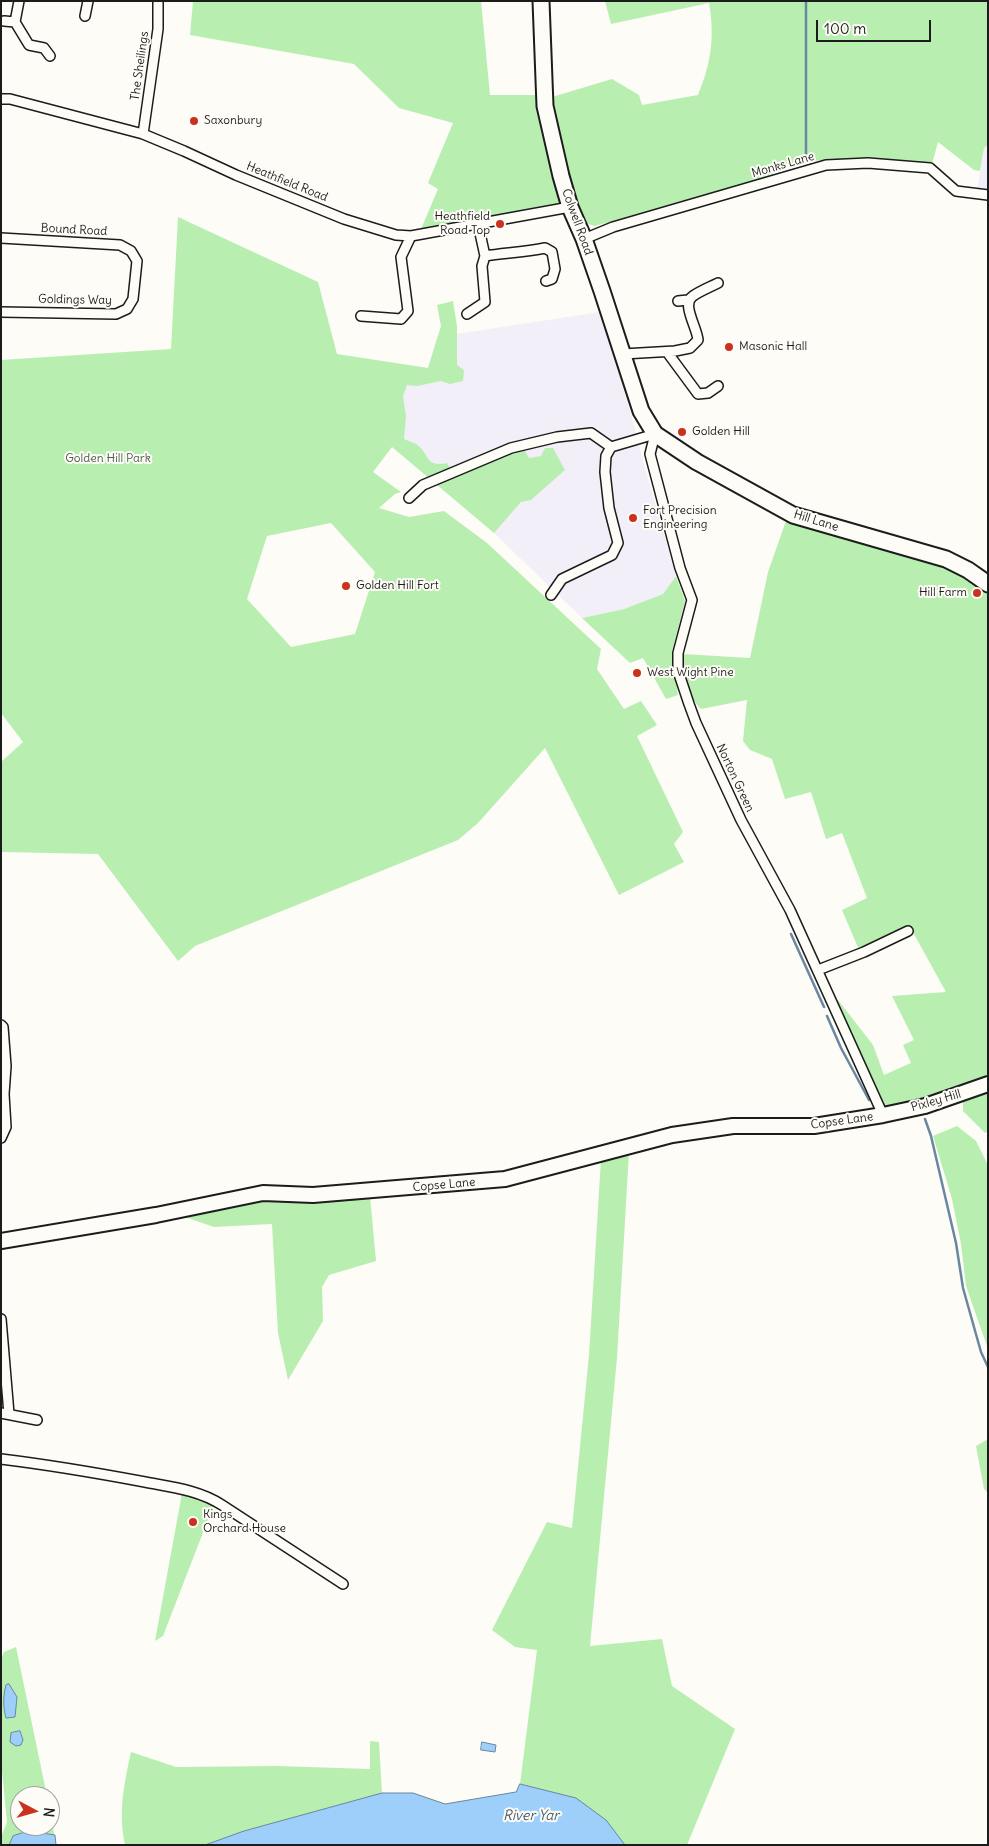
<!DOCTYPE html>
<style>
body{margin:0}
#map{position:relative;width:989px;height:1846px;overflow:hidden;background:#fdfcf7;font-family:Delius,sans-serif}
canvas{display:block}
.frame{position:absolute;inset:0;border:2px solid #1c1c1c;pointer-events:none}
.north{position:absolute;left:10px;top:1786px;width:50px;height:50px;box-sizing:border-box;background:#fdfcf7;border:1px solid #a3a29f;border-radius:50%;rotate:96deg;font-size:14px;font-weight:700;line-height:20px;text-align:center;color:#1c1c1c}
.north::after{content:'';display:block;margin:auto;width:18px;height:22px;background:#c8321e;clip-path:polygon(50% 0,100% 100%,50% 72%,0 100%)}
.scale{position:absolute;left:816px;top:20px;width:115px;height:22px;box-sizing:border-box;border:2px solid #1c1c1c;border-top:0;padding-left:6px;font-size:15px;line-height:18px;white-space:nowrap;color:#1c1c1c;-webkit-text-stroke:4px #fdfcf7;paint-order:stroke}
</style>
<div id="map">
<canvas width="989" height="1846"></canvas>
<div class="frame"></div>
<div class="north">N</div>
<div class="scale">100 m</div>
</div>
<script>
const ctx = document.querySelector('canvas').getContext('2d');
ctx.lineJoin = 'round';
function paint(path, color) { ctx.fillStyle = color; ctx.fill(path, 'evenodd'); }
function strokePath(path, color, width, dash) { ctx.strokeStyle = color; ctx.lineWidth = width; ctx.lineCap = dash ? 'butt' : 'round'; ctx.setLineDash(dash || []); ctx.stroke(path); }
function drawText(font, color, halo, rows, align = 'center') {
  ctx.font = font + ' Delius,sans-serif'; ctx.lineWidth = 4; ctx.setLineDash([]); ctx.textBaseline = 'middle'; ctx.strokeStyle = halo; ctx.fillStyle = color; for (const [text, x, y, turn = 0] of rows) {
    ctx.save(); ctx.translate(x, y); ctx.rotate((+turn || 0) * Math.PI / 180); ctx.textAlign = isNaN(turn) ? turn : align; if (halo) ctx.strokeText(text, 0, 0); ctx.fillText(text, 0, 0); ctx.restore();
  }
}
paint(new Path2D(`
 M988,145V193L977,191L984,148Z
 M600,312L633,421L645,468L676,576L663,594L624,609L582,618L494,533L392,446L399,364L428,368L437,337Z`), '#f2eff8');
paint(new Path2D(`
 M193,1H481L490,95H538L570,207L538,213L541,207L421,229L438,189L428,183L453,123L399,108L354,64L190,35Z
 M605,1H988V145L984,148L980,171L974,170L938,142L932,164L868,158L806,161L777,166L772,176L595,226L588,224L570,187L552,97L612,79L639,95L642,105L698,95C711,63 715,38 709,3L611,24Z
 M178,217L318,282L337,354L428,368L441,326L437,305L453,301L457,326V365L464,370L463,381L450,384L441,381L417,386L407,385L403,396L406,416L404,439C408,441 412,442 416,444C430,453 424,468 447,463L455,476L514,451L524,449L529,458L541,456L545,448H553L565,470L531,500L521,502L494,533L392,447L373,472L401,492L395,494L379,508L409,517L444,511L487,543L601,649L597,669L624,709L641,701L657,725L637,736L683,832L674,844L684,862L619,895L545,748L478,823L458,840L195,946L178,961L98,854L1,852V762L23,742L1,713V360L171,349ZM331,523L375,572L355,634L291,647L247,599L267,536Z
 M787,518L944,565L966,574L988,590V1131L985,1133L963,1111V1100L957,1091L881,1110L832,1002L838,1000L873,1045L884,1075L911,1063L903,1045L914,1040L892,996L946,992L910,927L860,952L842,910L867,898L842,833L826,839L811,792L785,799L772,759L750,750L743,741L747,700L701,709C685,693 683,675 683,654L750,658L768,572Z
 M676,576L685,601L672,652L678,695L666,699L643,658L630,663L582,618L624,609L663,594Z
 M957,1126L976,1141L988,1165V1349L966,1286L961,1244L952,1199L933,1136Z
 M629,1152L617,1358L590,1646L662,1639L672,1686L735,1729L687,1845H125C118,1812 124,1784 131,1752L176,1767L277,1766L370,1769V1741L379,1742L382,1793H413L445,1804L516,1792L520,1784L537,1650L515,1647L492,1630L547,1522L572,1528L589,1355L601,1159Z
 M370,1196L376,1261L329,1275L322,1287L323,1321L288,1380L278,1333L272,1224L214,1227L179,1215L266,1199Z
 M988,1439V1493L984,1489L976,1446Z
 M182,1493L204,1499L214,1504L163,1636L155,1641Z
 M16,1647L47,1796H20V1826H50V1810L56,1845H1V1837L7,1822L1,1761V1660L4,1652ZM4,1695L17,1697L15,1707L6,1718L4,1709Z`), '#b8efb1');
const water = new Path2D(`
 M9,1684L17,1697L15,1717L6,1718C3,1707 3,1696 6,1685Z
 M20,1731L23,1740L21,1745L16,1746L10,1742L11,1733Z
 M482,1742L496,1745L495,1752L481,1750Z
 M520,1784L576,1798L606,1820L625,1845H205L244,1831L382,1793H413L445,1804L516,1792Z
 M29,1831L55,1835L56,1845H9L13,1836Z`);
paint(water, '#9dcffa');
strokePath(water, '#6987a1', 1);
strokePath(new Path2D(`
 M806,155V1
 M791,934L824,1007
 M827,1016L841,1048L869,1100
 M925,1119L931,1136L956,1243L963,1288L981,1352L988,1367`), '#6987a1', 2.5);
const street = new Path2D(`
 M85,16L88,1
 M4,21L15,22L29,45L44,48L50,56
 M15,22L19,1
 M1,99H10L143,134L184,151L236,175L344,219L396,235L411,236L570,207
 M143,134L158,29V1
 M1,238L120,245L131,251L137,261L133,299L127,309L116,314L1,312
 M584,239L613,227L826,165L868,163L930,168L956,191L988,195
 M485,256C505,253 525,252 545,248L552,252L555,269L552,279L546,281
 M678,301L688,300
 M467,314L485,302L482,266L485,256L478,224
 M361,316L401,319L408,311L401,257L411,236
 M667,352L698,394L708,393L718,386
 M623,354L675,351L690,348L698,340C697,327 681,304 693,296C700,291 710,287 718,283
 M655,434L650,454L680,568L692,600L678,653V671L689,704L696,723L741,820L790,910L883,1115
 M409,498L423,485L511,448L557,437L591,433L611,447
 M551,595L562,579L612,555L618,543L609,508L605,472L606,456L611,447L655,434
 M818,970L864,952L908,931
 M1,1025L3,1027L6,1066L4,1094L1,1097
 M1,1138L6,1127L4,1094
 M1,1319L9,1414
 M1,1413L37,1420
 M1,1459C50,1465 97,1473 145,1482C171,1487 199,1490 222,1505L343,1584`);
const secondary = new Path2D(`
 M1,1241L156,1215L263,1193L313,1195L505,1179L672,1135L733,1126H814L883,1115L925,1106L988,1084`);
const primary = new Path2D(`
 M541,1L545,106L561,176L570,207L584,239L602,291L641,411L655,434L697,462L793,515L946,559L968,570L988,584`);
strokePath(street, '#1c1c1c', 12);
strokePath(secondary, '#1c1c1c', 18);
strokePath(primary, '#1c1c1c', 19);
strokePath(street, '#fdfcf7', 9);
strokePath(secondary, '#fdfcf7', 14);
strokePath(primary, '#fdfcf7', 15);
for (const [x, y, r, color] of [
 [194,121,5,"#c8321e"],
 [500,224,5,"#c8321e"],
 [729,347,5,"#c8321e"],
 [682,432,5,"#c8321e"],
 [633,518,5,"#c8321e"],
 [346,586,5,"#c8321e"],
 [977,593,5,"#c8321e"],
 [637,673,5,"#c8321e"],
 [193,1522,5,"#c8321e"]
]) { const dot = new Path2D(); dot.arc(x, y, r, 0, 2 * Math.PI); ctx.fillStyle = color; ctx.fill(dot); strokePath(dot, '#fdfcf7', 2); }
drawText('12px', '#1c1c1c', '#fdfcf7', [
 ["The Sheilings",140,66,-82],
 ["Monks Lane",783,165,-16],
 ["Heathfield Road",287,182,22],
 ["Colwell Road",577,222,70],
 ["Bound Road",74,230,3],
 ["Goldings Way",75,300,1],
 ["Hill Lane",816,521,17],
 ["Norton Green",735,778,65],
 ["Pixley Hill",936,1101,-16],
 ["Copse Lane",842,1121,-8],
 ["Copse Lane",444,1185,-5]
]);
drawText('12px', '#1c1c1c', '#fdfcf7', [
 ["Saxonbury",204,121],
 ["Heathfield",490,217,"right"],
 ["Road Top",490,231,"right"],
 ["Masonic Hall",739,347],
 ["Golden Hill",692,432],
 ["Fort Precision",643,511],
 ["Engineering",643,525],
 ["Golden Hill Fort",356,586],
 ["Hill Farm",967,593,"right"],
 ["West Wight Pine",647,673],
 ["Kings",203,1515],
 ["Orchard House",203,1529]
], 'left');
drawText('12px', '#4b5b49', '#fdfcf7', [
 ["Golden Hill Park",108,459]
]);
drawText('italic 14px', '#495b6a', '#fdfcf7', [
 ["River Yar",531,1816]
]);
</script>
